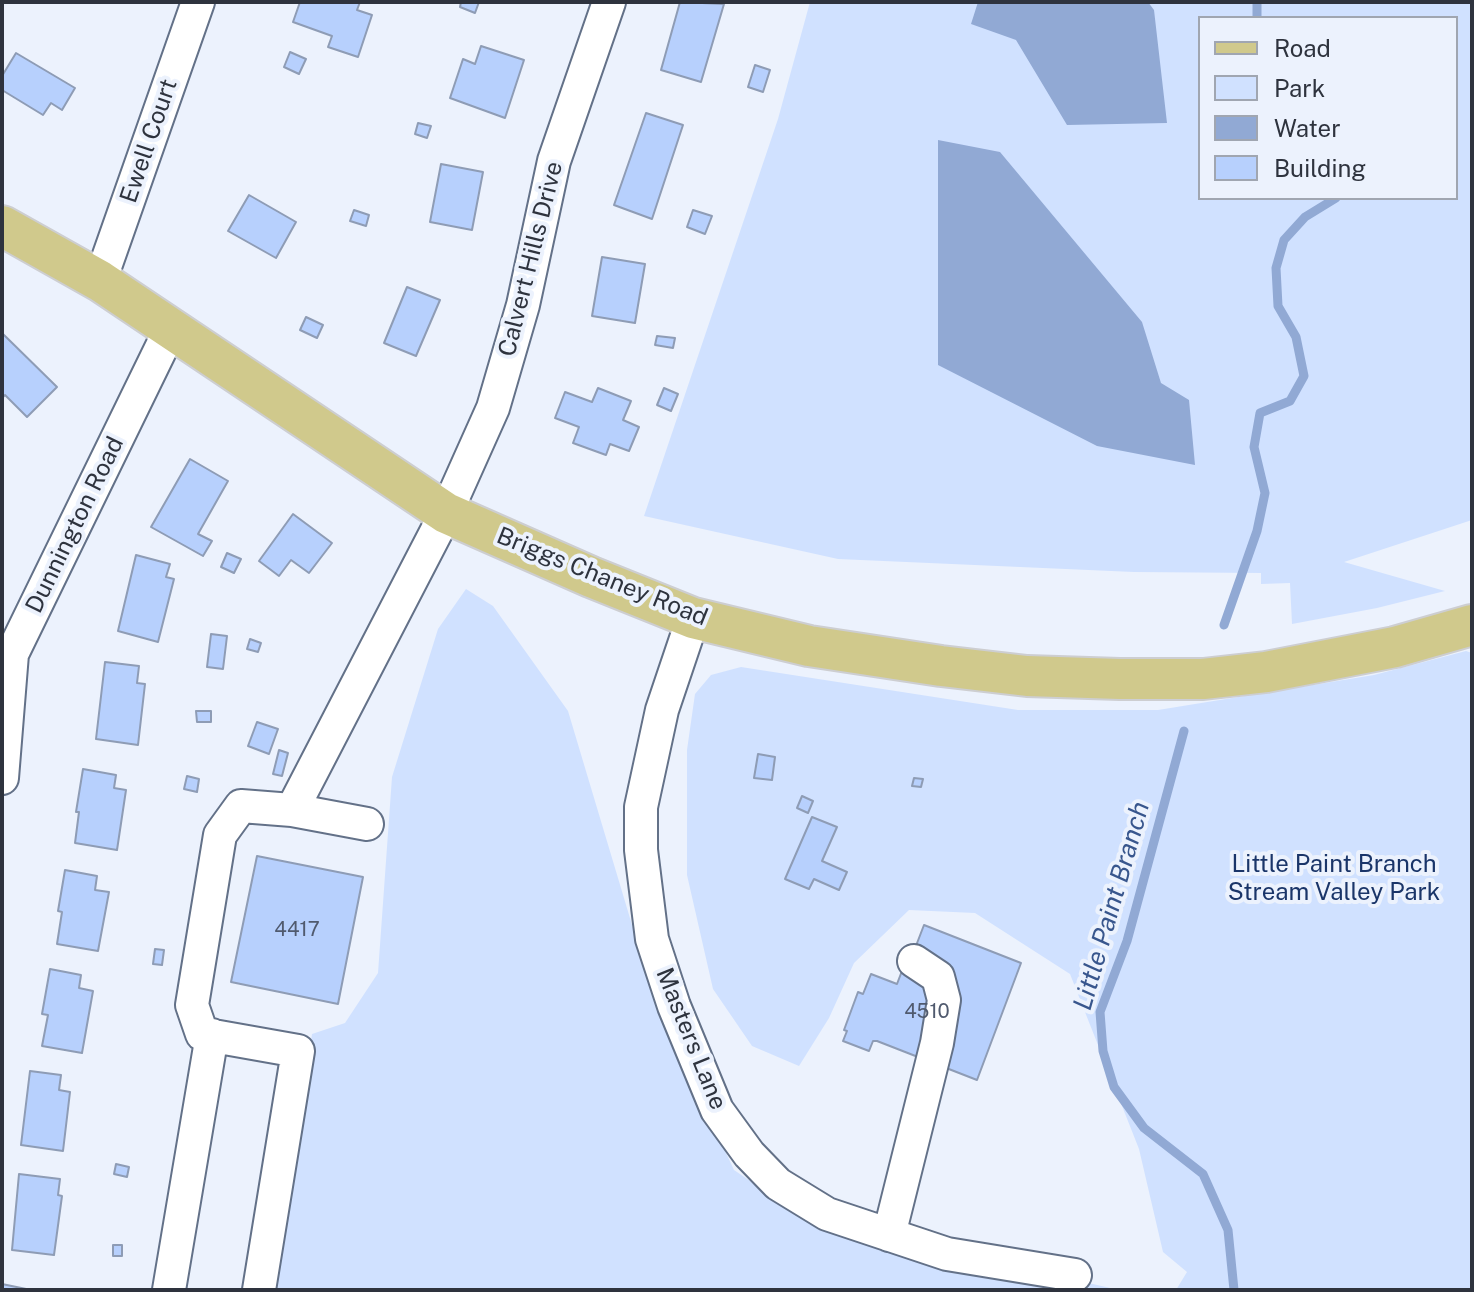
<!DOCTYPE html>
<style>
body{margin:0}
#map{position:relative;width:1474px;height:1292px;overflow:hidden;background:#ecf2fd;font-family:"Public Sans",sans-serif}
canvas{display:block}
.frame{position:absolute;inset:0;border:4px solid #2e333e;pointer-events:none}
.legend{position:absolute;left:1198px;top:16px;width:260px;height:184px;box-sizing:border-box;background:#ecf2fd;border:2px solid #a0a6b1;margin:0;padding:10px 14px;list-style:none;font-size:24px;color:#2e333e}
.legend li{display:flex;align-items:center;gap:16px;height:40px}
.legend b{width:40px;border:2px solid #a0a6b1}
</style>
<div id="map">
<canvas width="1474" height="1292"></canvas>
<div class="frame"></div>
<ul class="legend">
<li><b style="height:10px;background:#d0c98c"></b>Road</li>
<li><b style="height:22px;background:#d0e1ff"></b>Park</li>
<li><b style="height:22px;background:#91a9d4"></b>Water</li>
<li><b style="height:22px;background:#b7d0fd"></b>Building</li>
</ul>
</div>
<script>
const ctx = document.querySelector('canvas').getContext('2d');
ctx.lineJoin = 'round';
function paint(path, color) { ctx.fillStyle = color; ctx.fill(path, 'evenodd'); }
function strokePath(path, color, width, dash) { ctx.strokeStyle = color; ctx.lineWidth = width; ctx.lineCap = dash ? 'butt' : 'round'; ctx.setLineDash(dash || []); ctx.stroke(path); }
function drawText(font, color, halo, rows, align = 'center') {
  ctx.font = font + ' "Public Sans",sans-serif'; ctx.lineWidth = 8; ctx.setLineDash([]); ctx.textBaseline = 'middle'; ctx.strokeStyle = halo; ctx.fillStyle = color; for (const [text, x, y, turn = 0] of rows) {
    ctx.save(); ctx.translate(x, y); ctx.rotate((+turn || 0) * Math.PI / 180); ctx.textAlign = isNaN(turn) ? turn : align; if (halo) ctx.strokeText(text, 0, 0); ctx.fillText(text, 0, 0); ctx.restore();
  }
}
paint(new Path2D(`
 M810,2H1472V520L1344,562L1445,591L1377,608L1292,624L1290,583L1261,584V573L1134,572L838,559L644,516L778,119ZM1200,18H1456V198H1200Z
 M466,589L493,606L568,711L653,995L734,1170L826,1232L831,1224L1119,1290H274L312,1034L345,1023L378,973L392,777L438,629Z
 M1466,651L1472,653V1290H1176L1187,1272L1163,1252L1139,1149L1070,974L975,913L909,910L854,963L829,1018L799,1066L752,1046L713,989L687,875V750L695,694L711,675L741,667L1018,710H1158L1374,675Z`), '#d0e1ff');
paint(new Path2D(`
 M978,2H1148L1154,10L1167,123L1067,125L1016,40L971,24Z
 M938,140L1000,152L1142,322L1161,383L1189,400L1195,465L1097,446L938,365Z`), '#91a9d4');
strokePath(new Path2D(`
 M1257,2V18
 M1224,625L1257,531L1265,493L1254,447L1260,413L1290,401L1304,376L1296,337L1278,306L1276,268L1284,240L1305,217L1336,198
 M1184,731L1127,941L1100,1012L1103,1051L1114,1087L1144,1128L1203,1174L1228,1230L1234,1290`), '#91a9d4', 9);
const building = new Path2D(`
 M300,2H360L357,10L372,15L358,57L328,47L332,36L293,22Z
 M461,2H479L475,13L460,7Z
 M680,2L724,4L701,82L661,70Z
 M481,46L524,60L505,118L450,98L463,59L475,64Z
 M290,52L306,59L299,74L284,67Z
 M16,53L75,88L62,110L51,103L43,115L2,90V76Z
 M755,65L770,70L763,92L748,87Z
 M646,113L683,125L652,219L614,205Z
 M418,123L431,126L427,138L415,134Z
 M441,164L483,172L472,230L430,222Z
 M249,195L296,222L276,258L228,231Z
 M354,210L369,215L366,226L350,221Z
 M693,210L712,216L705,234L687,227Z
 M602,257L645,264L635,323L592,316Z
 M407,287L440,300L416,356L384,343Z
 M306,317L323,325L317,338L300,330Z
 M3,334L57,387L27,417L5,395L2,398Z
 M657,336L675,338L673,348L655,345Z
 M598,388L631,401L623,420L639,427L629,451L610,444L606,455L573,443L579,427L555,418L565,392L592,402Z
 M664,388L678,394L671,411L657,405Z
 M190,459L228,481L198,534L212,541L203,556L151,527Z
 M293,514L332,543L309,573L291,560L279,576L259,561Z
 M227,553L241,559L234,573L221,567Z
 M136,555L170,564L166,577L174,579L158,642L118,631Z
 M211,634L227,636L223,669L207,667Z
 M250,639L261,643L258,652L247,649Z
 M105,662L139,666L137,683L145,684L138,745L96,739Z
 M196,711H211V722H197Z
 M257,722L278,729L269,754L248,746Z
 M279,750L288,753L282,776L273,774Z
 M758,754L775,757L772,780L754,778Z
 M83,769L116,775L114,788L126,790L117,850L75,843L79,812H76Z
 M187,776L199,779L197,792L184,789Z
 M914,778L923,779L921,787L912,786Z
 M802,796L813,801L808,813L797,808Z
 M812,817L837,827L822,861L847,872L839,890L814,879L809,889L785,879Z
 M257,856L363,877L338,1004L231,982Z
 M65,870L97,876L95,890L109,892L98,951L57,944L62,912L58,911Z
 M924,925L1021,963L977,1080L877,1041H873L869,1051L843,1041L847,1031L844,1030L858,992L863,994L871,974L897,984L905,963L909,964Z
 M155,949L164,950L162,965L153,964Z
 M50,969L81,975L79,988L93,991L82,1053L42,1046L48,1015L42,1014Z
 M30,1071L61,1075L59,1090L70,1092L63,1151L21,1145Z
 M116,1164L129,1167L127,1177L114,1174Z
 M19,1174L60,1179L58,1195L62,1196L54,1255L12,1250Z
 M113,1245H122V1256H113Z
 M2,1284L31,1290H2Z`);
paint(building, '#b7d0fd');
strokePath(building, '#8e9cb5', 2);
const minor = new Path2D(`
 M100,281L198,2
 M693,618L662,710L641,807V850L652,939L674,1006L717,1110L749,1154L778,1184L827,1214L947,1254L1075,1275
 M2,778L12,654L171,328
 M292,810L367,824
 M889,1235L937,1043L944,1000L938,977L914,961
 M169,1290L212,1035
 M259,1290L298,1051L202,1034L192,1005L220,835L241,806L292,810L446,513L493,408L523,305L554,161L609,2`);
const major = new Path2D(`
 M2,226L100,281L446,513L591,577L693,618L809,646L941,666L1027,676L1120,679H1203L1266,672L1395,647L1472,625`);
strokePath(minor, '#637188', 36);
strokePath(major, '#cdced1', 44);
strokePath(minor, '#fff', 32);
strokePath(major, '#d0c98c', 40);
drawText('20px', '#505a6e', null, [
 ["4417",297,930],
 ["4510",927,1012]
]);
drawText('24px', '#2e333e', '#ecf2fd', [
 ["Ewell Court",149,141,-71],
 ["Calvert Hills Drive",531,259,-76],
 ["Dunnington Road",75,525,-64],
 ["Briggs Chaney Road",602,577,22],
 ["Masters Lane",691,1039,68]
]);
drawText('24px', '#1a3569', '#ecf2fd', [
 ["Little Paint Branch",1334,865],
 ["Stream Valley Park",1334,893]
]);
drawText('italic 26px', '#38568d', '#ecf2fd', [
 ["Little Paint Branch",1112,906,-74]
]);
</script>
